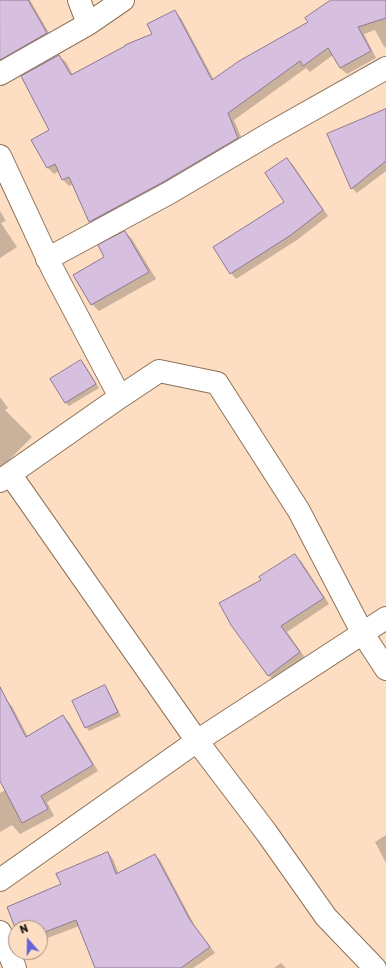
<!DOCTYPE html>
<style>
body{margin:0}
#map{position:relative;width:386px;height:968px;overflow:hidden;background:#fddec3;font-family:Rubik,sans-serif}
canvas{display:block}
.north{position:absolute;left:8px;top:920px;width:40px;height:40px;box-sizing:border-box;background:#fddec3;border:1px solid #a68f7b;border-radius:50%;rotate:340deg;font-size:11px;font-weight:700;line-height:16px;text-align:center;color:#23190f}
.north::after{content:'';display:block;margin:auto;width:14px;height:18px;background:#6763dc;clip-path:polygon(50% 0,100% 100%,50% 72%,0 100%)}
</style>
<div id="map">
<canvas width="386" height="968"></canvas>
<div class="north">N</div>
</div>
<script>
const ctx = document.querySelector('canvas').getContext('2d');
ctx.lineJoin = 'round';
function paint(path, color) { ctx.fillStyle = color; ctx.fill(path, 'evenodd'); }
function strokePath(path, color, width, dash) { ctx.strokeStyle = color; ctx.lineWidth = width; ctx.lineCap = dash ? 'butt' : 'round'; ctx.setLineDash(dash || []); ctx.stroke(path); }
paint(new Path2D(`
 M0,0H30L53,40L0,70Z
 M333,0H384L386,6V48L383,45L375,30L364,34L376,58L347,74L340,68L333,55L310,72L306,68L234,120L244,144L96,228L89,222L74,184L69,186L63,180L59,171L54,174L47,167L59,56L66,62L73,75L154,34L174,11L181,18L214,80L309,22Z
 M386,115V171L357,193L352,188Z
 M287,159L293,165L328,216L297,240L236,279L231,273L285,202Z
 M0,211L6,221L1,223L17,247L0,258Z
 M125,232L132,239L156,279L99,311L92,304L105,258Z
 M81,361L85,365L99,388L69,406L66,403L52,379Z
 M0,397L8,408L5,410L32,437L0,469Z
 M294,555L301,561L329,604L287,632L306,659L275,681L268,675L262,580Z
 M105,686L108,690L121,716L89,731L86,727Z
 M5,699L12,706L28,737L63,716L69,722L98,771L47,802L54,816L20,834L12,825L0,832V793L6,790L0,779V702Z
 M386,835V863L375,842Z
 M108,853L113,859L119,874L155,855L160,860L195,926L215,953L193,968H96L79,926L40,941V928H23L62,885Z
 M281,963L286,968H274Z`), '#0003');
const building = new Path2D(`
 M0,0H28L47,33L0,60Z
 M331,0H386V18L358,27L371,51L340,68L328,48L303,66L300,61L228,113L238,138L163,182L89,222L69,177L62,180L55,164L47,168L31,140L49,130L21,76L59,55L71,75L125,46V45L152,34L147,24L175,10L212,80L239,61L308,22L305,18Z
 M386,109V161L351,189L327,134Z
 M287,158L323,210L291,235L230,274L213,247L284,202L265,173Z
 M125,231L149,272L91,305L73,275L104,257L98,245Z
 M81,360L96,384L65,403L50,379Z
 M295,554L324,598L281,626L300,652L268,676L231,625L219,603L261,580L259,577Z
 M105,685L118,712L85,728L72,701Z
 M0,687L26,737L63,715L93,765L41,796L48,809L22,823L0,781Z
 M108,852L116,874L155,854L190,920L210,947L181,968H95L76,920L40,934V928H16V930L7,907L61,884L56,874Z`);
paint(building, '#d7c0df');
strokePath(building, '#8d7894', 1);
const minor = new Path2D(`
 M79,0L88,24
 M0,74L88,24L123,0
 M0,156L53,270L120,397
 M47,259L169,193L269,134L386,68
 M10,474L197,741L266,832L326,917L375,968
 M0,481L120,397L159,371L217,383L299,511L363,634L386,669
 M0,880L197,741L386,618
 M0,932L15,968`);
strokePath(minor, '#8e735a', 24);
strokePath(minor, '#fff', 22);
</script>
